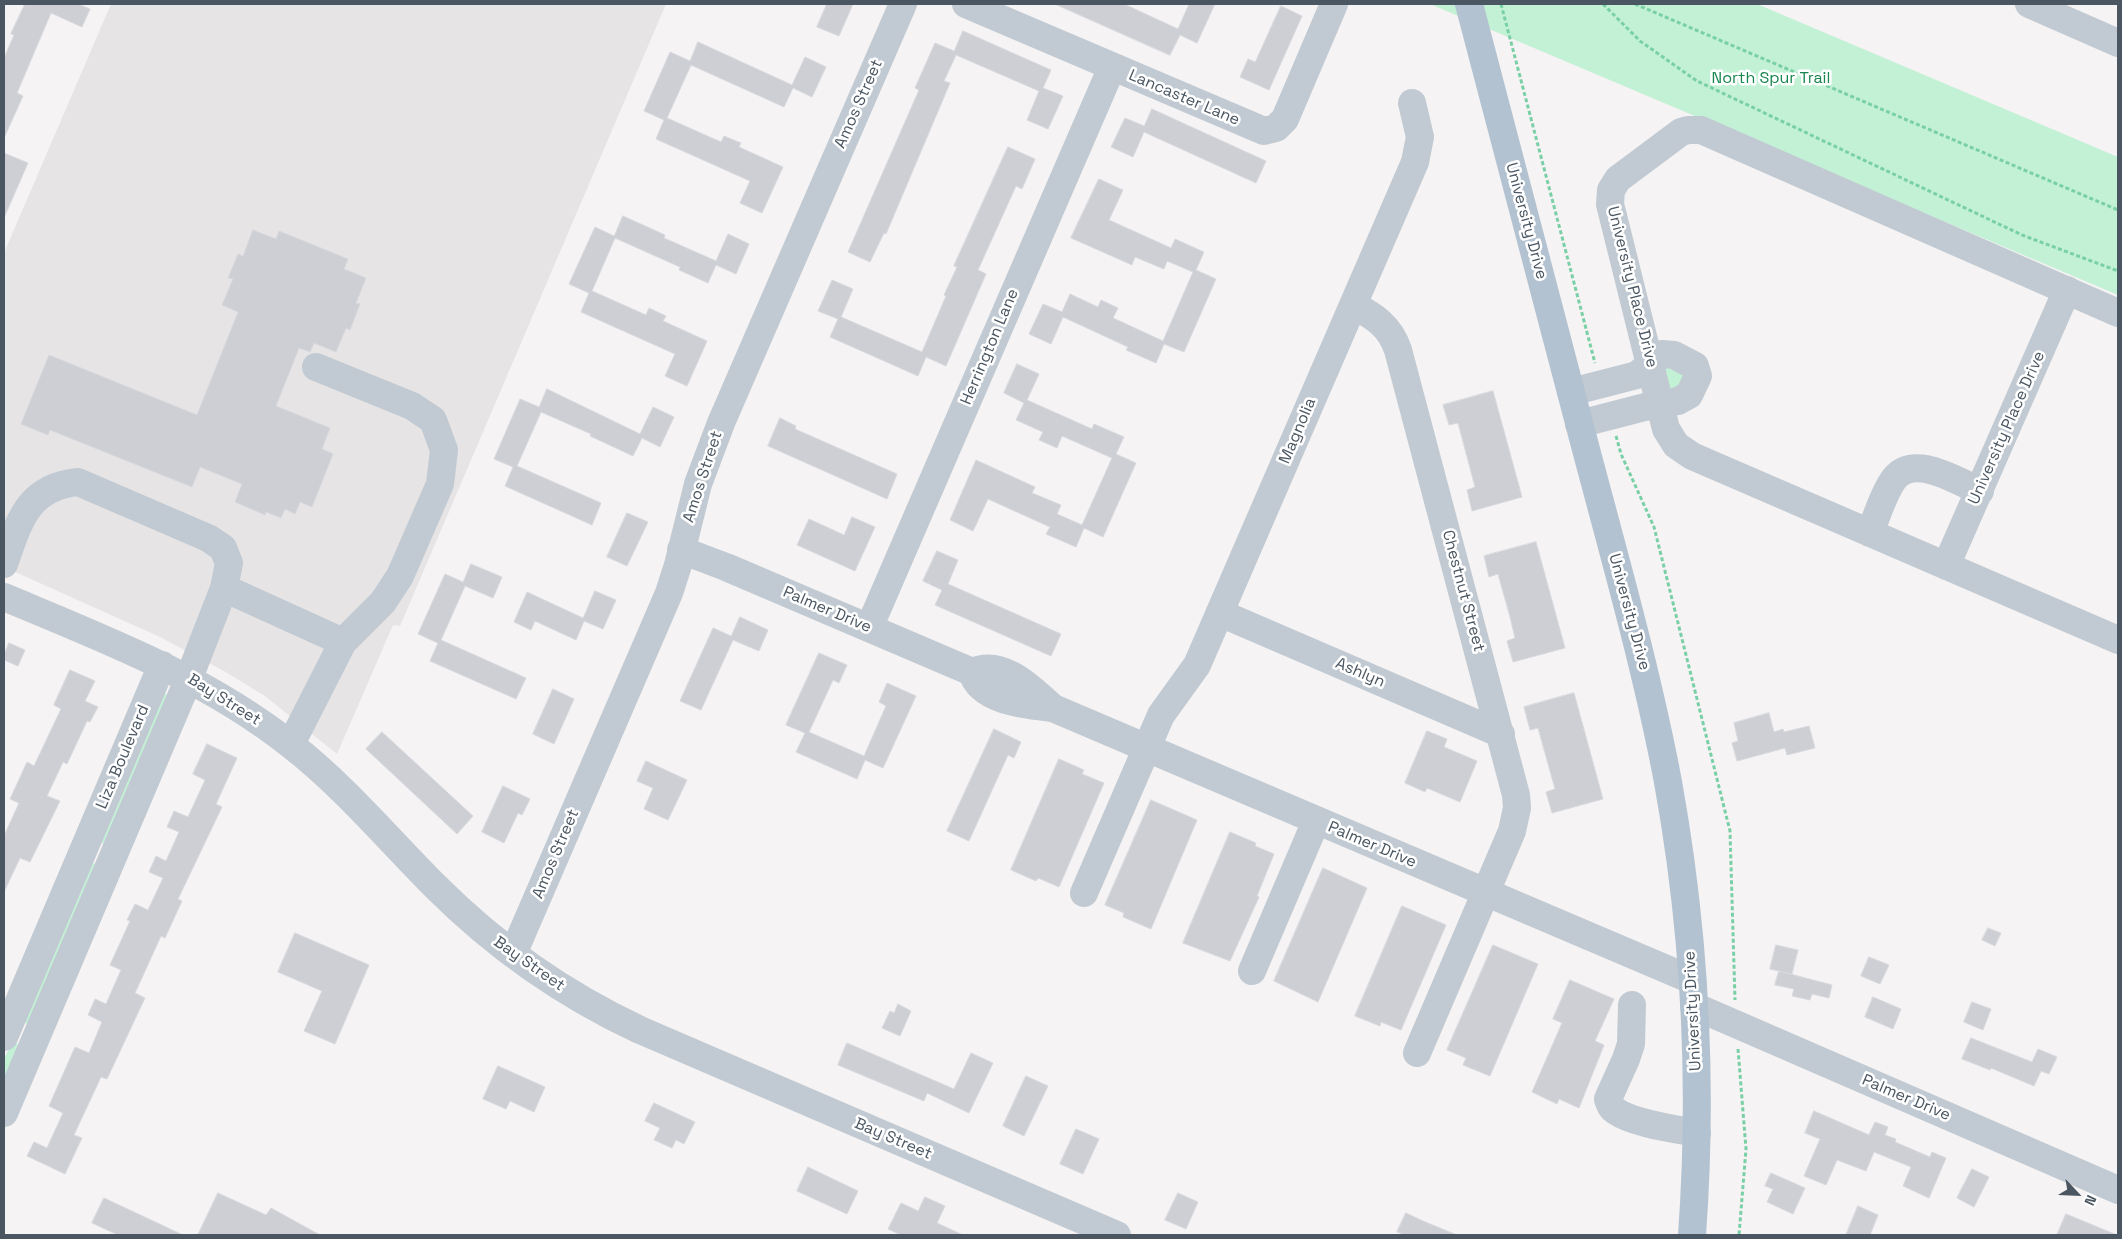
<!DOCTYPE html>
<style>
body{margin:0}
#map{position:relative;width:2122px;height:1239px;overflow:hidden;background:#f5f3f3;font-family:"Space Grotesk",sans-serif}
canvas{display:block}
.frame{position:absolute;inset:0;border:5px solid #4a5661;pointer-events:none}
.north{position:absolute;left:2052px;top:1169px;width:50px;height:50px;-webkit-text-stroke:4px #fff;paint-order:stroke;rotate:115deg;font-size:14px;font-weight:700;line-height:20px;text-align:center;color:#4a5661}
.north::after{content:'';display:block;margin:auto;width:18px;height:22px;background:#4a5661;clip-path:polygon(50% 0,100% 100%,50% 72%,0 100%)}
</style>
<div id="map">
<canvas width="2122" height="1239"></canvas>
<div class="frame"></div>
<div class="north">N</div>
</div>
<script>
const ctx = document.querySelector('canvas').getContext('2d');
ctx.lineJoin = 'round';
function paint(path, color) { ctx.fillStyle = color; ctx.fill(path, 'evenodd'); }
function strokePath(path, color, width, dash) { ctx.strokeStyle = color; ctx.lineWidth = width; ctx.lineCap = dash ? 'butt' : 'round'; ctx.setLineDash(dash || []); ctx.stroke(path); }
function drawText(font, color, halo, rows, align = 'center') {
  ctx.font = font + ' "Space Grotesk",sans-serif'; ctx.lineWidth = 5; ctx.setLineDash([]); ctx.textBaseline = 'middle'; ctx.strokeStyle = halo; ctx.fillStyle = color; for (const [text, x, y, turn = 0] of rows) {
    ctx.save(); ctx.translate(x, y); ctx.rotate((+turn || 0) * Math.PI / 180); ctx.textAlign = isNaN(turn) ? turn : align; if (halo) ctx.strokeText(text, 0, 0); ctx.fillText(text, 0, 0); ctx.restore();
  }
}
paint(new Path2D(`
 M111,4H666L400,626L393,625L337,754L265,696L224,671L160,637L4,567V253Z`), '#e6e4e5');
paint(new Path2D(`
 M1430,4H1757L2118,157V295Z
 M1664,366H1680L1686,383L1669,391Z
 M165,693L167,695L106,844L101,843Z
 M93,863L95,864L30,1024L24,1023Z
 M16,1043L18,1044L4,1090C4,1074 0,1052 16,1043Z`), '#c3f1d5');
const building = new Path2D(`
 M25,4H78L90,9L82,27L51,13L17,93L23,96L4,138V58L14,35L11,34Z
 M827,4H853L839,36L817,27Z
 M1055,4H1124L1178,29L1189,4H1215L1197,43L1180,35L1170,55Z
 M1281,6L1302,16L1269,90L1240,77L1248,59L1255,62Z
 M963,31L1051,70L1043,88L1063,96L1048,129L1027,120L1039,91L956,55L944,81L950,83L886,234L884,233L870,262L848,252L919,90L915,88L935,43L954,51Z
 M698,42L792,85L805,57L826,67L812,97L793,88L784,107L691,65L667,118L721,142L724,136L741,143L739,147L783,167L762,213L740,203L750,181L656,139L664,120L644,111L670,52L690,61Z
 M1152,109L1266,161L1256,183L1144,132L1133,157L1111,147L1125,118L1144,126Z
 M1008,147L1035,159L1022,189L1016,186L978,270L986,274L946,366L926,357L918,376L830,337L838,319L818,311L832,280L853,289L841,317L922,352L946,296L944,295L957,267L954,266Z
 M4,153L28,163L4,218Z
 M1099,179L1123,190L1109,220L1171,248L1175,239L1204,252L1196,270L1216,279L1184,352L1164,344L1156,363L1126,350L1128,347L1063,317L1051,344L1029,334L1043,304L1062,312L1070,294L1098,307L1101,300L1118,308L1113,318L1163,341L1193,272L1167,261L1164,269L1135,257L1132,265L1071,238Z
 M623,216L665,235L664,238L716,261L728,234L749,244L736,274L716,265L708,283L679,270L680,267L615,238L592,291L646,315L649,308L666,316L663,321L707,341L687,386L665,376L675,354L581,312L589,293L569,284L595,227L614,236Z
 M253,230L276,239L279,231L348,259L344,269L366,278L356,303L360,304L350,330L346,328L336,352L314,343L310,352L299,348L276,406L330,428L322,449L333,454L312,507L300,502L295,514L285,509L281,518L266,512L265,515L235,502L242,484L200,467L192,487L50,430L48,435L21,424L49,355L197,415L238,312L222,305L233,279L228,278L238,254L243,256Z
 M1017,364L1039,374L1027,400L1092,429L1094,424L1124,437L1116,454L1136,463L1103,537L1084,528L1076,547L1046,534L1050,527L988,499L973,531L950,520L976,460L1035,487L1032,493L1061,505L1057,514L1082,525L1112,458L1062,436L1057,448L1039,440L1043,432L1016,420L1024,403L1004,393Z
 M547,389L640,434L653,407L674,417L660,447L642,438L633,456L590,436L591,434L541,412L517,466L601,503L592,525L505,486L513,467L494,459L520,399L539,407Z
 M1493,391L1522,497L1472,511L1467,490L1475,487L1458,423L1449,425L1443,405Z
 M780,418L796,426L795,429L897,474L887,499L768,446Z
 M627,513L648,522L627,566L607,557Z
 M852,517L875,527L855,571L797,545L809,519L844,535Z
 M1536,542L1565,648L1513,662L1507,641L1515,638L1510,617L1498,574L1489,577L1484,556Z
 M937,551L958,560L948,584L1061,634L1051,656L935,605L942,590L923,581Z
 M471,564L502,577L493,598L465,586L441,640L526,678L516,699L430,661L438,643L418,634L445,574L463,582Z
 M595,591L616,600L603,629L584,621L576,640L535,621L531,630L514,622L527,592L583,618Z
 M740,617L768,630L759,651L733,640L701,710L680,701L713,628L731,636Z
 M9,643L25,650L18,666L4,660V655Z
 M819,653L847,665L839,683L833,680L809,732L864,756L886,706L879,702L887,683L916,696L883,768L865,760L857,779L796,752L805,733L786,725Z
 M70,670L95,681L85,701L98,707L90,722L87,721L67,764L63,762L47,796L60,801L30,862L20,858L4,892V836L19,803L10,799L27,762L34,766L61,709L54,705Z
 M553,689L574,699L554,744L533,734Z
 M1574,693L1603,799L1552,813L1546,792L1555,789L1538,728L1530,730L1524,707Z
 M1769,713L1774,732L1783,729L1784,732L1809,726L1815,748L1787,755L1785,748L1737,761L1732,743L1738,741L1734,723Z
 M994,729L1021,742L1014,758L1008,755L969,841L947,831Z
 M1427,731L1447,739L1444,747L1477,761L1460,802L1427,788L1425,792L1405,783Z
 M382,732L473,816L457,834L366,749Z
 M207,744L237,758L216,804L222,807L178,899L182,901L165,938L161,936L135,993L145,998L107,1079L101,1077L74,1135L82,1138L65,1174L27,1156L34,1142L47,1148L63,1113L49,1106L75,1047L89,1053L102,1022L88,1015L95,999L106,1004L121,970L110,965L130,921L127,920L135,904L148,910L163,878L149,872L156,856L166,861L179,832L167,827L174,811L188,817L205,780L193,774Z
 M1059,759L1084,770L1082,774L1104,783L1059,887L1038,878L1036,881L1011,870Z
 M646,761L687,780L668,820L644,809L653,788L637,781Z
 M503,786L530,799L522,815L518,813L504,843L482,832Z
 M1151,800L1197,820L1151,929L1123,917L1124,913L1105,905Z
 M1230,832L1256,843L1255,846L1274,854L1257,896L1259,897L1230,961L1183,943Z
 M1323,868L1367,888L1318,1002L1274,981Z
 M1402,906L1446,925L1401,1030L1381,1022L1380,1026L1355,1016Z
 M1988,928L2001,933L1995,946L1982,940Z
 M295,933L369,965L335,1044L304,1031L322,991L278,972Z
 M1493,945L1538,964L1490,1076L1463,1065L1466,1058L1447,1050Z
 M1776,945L1798,950L1792,974L1770,969Z
 M1869,957L1889,965L1880,984L1861,976Z
 M1779,971L1832,985L1829,998L1812,994L1810,1000L1792,996L1794,989L1775,985Z
 M1570,980L1614,999L1595,1041L1604,1045L1579,1108L1559,1099L1557,1104L1532,1092L1562,1023L1553,1019Z
 M1873,997L1901,1009L1893,1029L1865,1017Z
 M1972,1002L1991,1009L1983,1030L1964,1022Z
 M898,1004L911,1011L900,1036L882,1028L890,1011L894,1013Z
 M1971,1038L2032,1062L2038,1049L2057,1057L2049,1074L2041,1071L2034,1086L1991,1068L1990,1070L1962,1059Z
 M847,1043L954,1089L971,1053L993,1063L969,1113L927,1093L924,1101L838,1065Z
 M498,1066L545,1087L534,1112L510,1101L506,1109L483,1099Z
 M1026,1076L1048,1086L1024,1136L1003,1126Z
 M654,1103L695,1122L684,1144L676,1140L672,1148L654,1140L660,1128L645,1121Z
 M1814,1111L1869,1135L1875,1122L1888,1127L1885,1135L1896,1139L1895,1142L1930,1157L1932,1152L1946,1158L1929,1198L1903,1186L1911,1167L1874,1152L1866,1171L1837,1160L1826,1185L1804,1176L1820,1139L1805,1133Z
 M1076,1129L1099,1139L1083,1174L1060,1164Z
 M808,1167L858,1191L847,1214L797,1191Z
 M1972,1169L1989,1177L1974,1207L1957,1198Z
 M1771,1173L1805,1188L1793,1214L1767,1202L1773,1189L1765,1186Z
 M218,1193L266,1215L271,1208L320,1235H198Z
 M1178,1193L1198,1202L1186,1229L1165,1220Z
 M925,1197L945,1206L937,1223L963,1235H901L888,1229L901,1203L918,1211Z
 M104,1198L183,1235H118L92,1223Z
 M1858,1206L1878,1215L1870,1235H1846Z
 M1406,1213L1423,1221L1457,1235H1406L1397,1232Z
 M2066,1214L2117,1235H2057Z`);
paint(building, '#cdcfd5');
strokePath(building, '#d7d9de', 1);
strokePath(new Path2D(`
 M1501,4L1595,363
 M1603,4L1640,41L1697,81L2022,235L2118,271
 M1635,4L2118,210
 M1616,436L1621,454L1654,527L1730,831L1735,1000
 M1738,1049L1746,1149L1739,1235`), '#7ad0a6', 3, [4, 2.5]);
strokePath(new Path2D(`
 M966,4L1264,131L1276,128L1285,119L1334,4
 M2029,4L2118,43
 M1353,305C1374,316 1390,326 1398,350L1516,795L1517,808L1512,831L1417,1053
 M2118,313L1701,130H1688L1681,132L1618,179L1611,190L1610,204L1666,429L1676,445L1692,456L2118,640
 M316,367L412,406L433,420L444,450L440,484L400,576L383,602L343,642
 M1571,392L1637,375L1662,354L1674,355L1695,366L1698,376L1689,395L1678,401L1645,407L1579,424
 M1870,533C1877,516 1883,494 1894,479C1914,453 1956,481 1980,491
 M681,550L726,567L972,672C1003,658 1032,689 1053,708
 M4,564C19,522 27,487 78,482L208,538L223,548L229,563L224,588L189,678L4,1113
 M1946,566L2067,290
 M224,588L343,642L291,744
 M4,597C104,639 205,677 291,745C345,787 388,839 436,887C495,946 565,995 640,1030L1117,1235
 M1220,613L1501,734
 M869,628L1112,67
 M972,672C980,702 1028,705 1053,708L1692,980
 M1084,893L1161,715L1197,665L1415,162L1420,137L1412,103
 M513,954L669,593L678,565L698,484L721,423L903,4
 M1252,971L1316,821
 M1632,1005L1631,1044L1626,1059L1608,1099C1609,1102 1610,1106 1613,1109C1629,1123 1675,1129 1697,1133
 M1694,1006L2118,1190
 M4,1037L162,665`), '#c1cad2', 28);
strokePath(new Path2D(`
 M1469,4C1507,148 1545,293 1583,438C1613,552 1646,666 1668,782C1695,931 1703,1084 1692,1235`), '#b3c2d1', 28);
drawText('16px', '#17864f', '#fff', [
 ["North Spur Trail",1771,79]
]);
drawText('16px', '#4a5661', '#fff', [
 ["Lancaster Lane",1184,98,23],
 ["Amos Street",859,104,-66],
 ["University Drive",1526,221,75],
 ["University Place Drive",1632,287,76],
 ["Herrington Lane",990,347,-67],
 ["University Place Drive",2007,428,-66],
 ["Magnolia",1298,431,-67],
 ["Amos Street",703,477,-72],
 ["Chestnut Street",1463,591,75],
 ["Palmer Drive",827,610,23],
 ["University Drive",1629,612,75],
 ["Ashlyn",1360,673,23],
 ["Bay Street",224,700,32],
 ["Liza Boulevard",123,757,-67],
 ["Palmer Drive",1372,845,23],
 ["Amos Street",556,854,-67],
 ["Bay Street",529,964,35],
 ["University Drive",1693,1011,-93],
 ["Palmer Drive",1906,1098,23],
 ["Bay Street",893,1139,23]
]);
</script>
